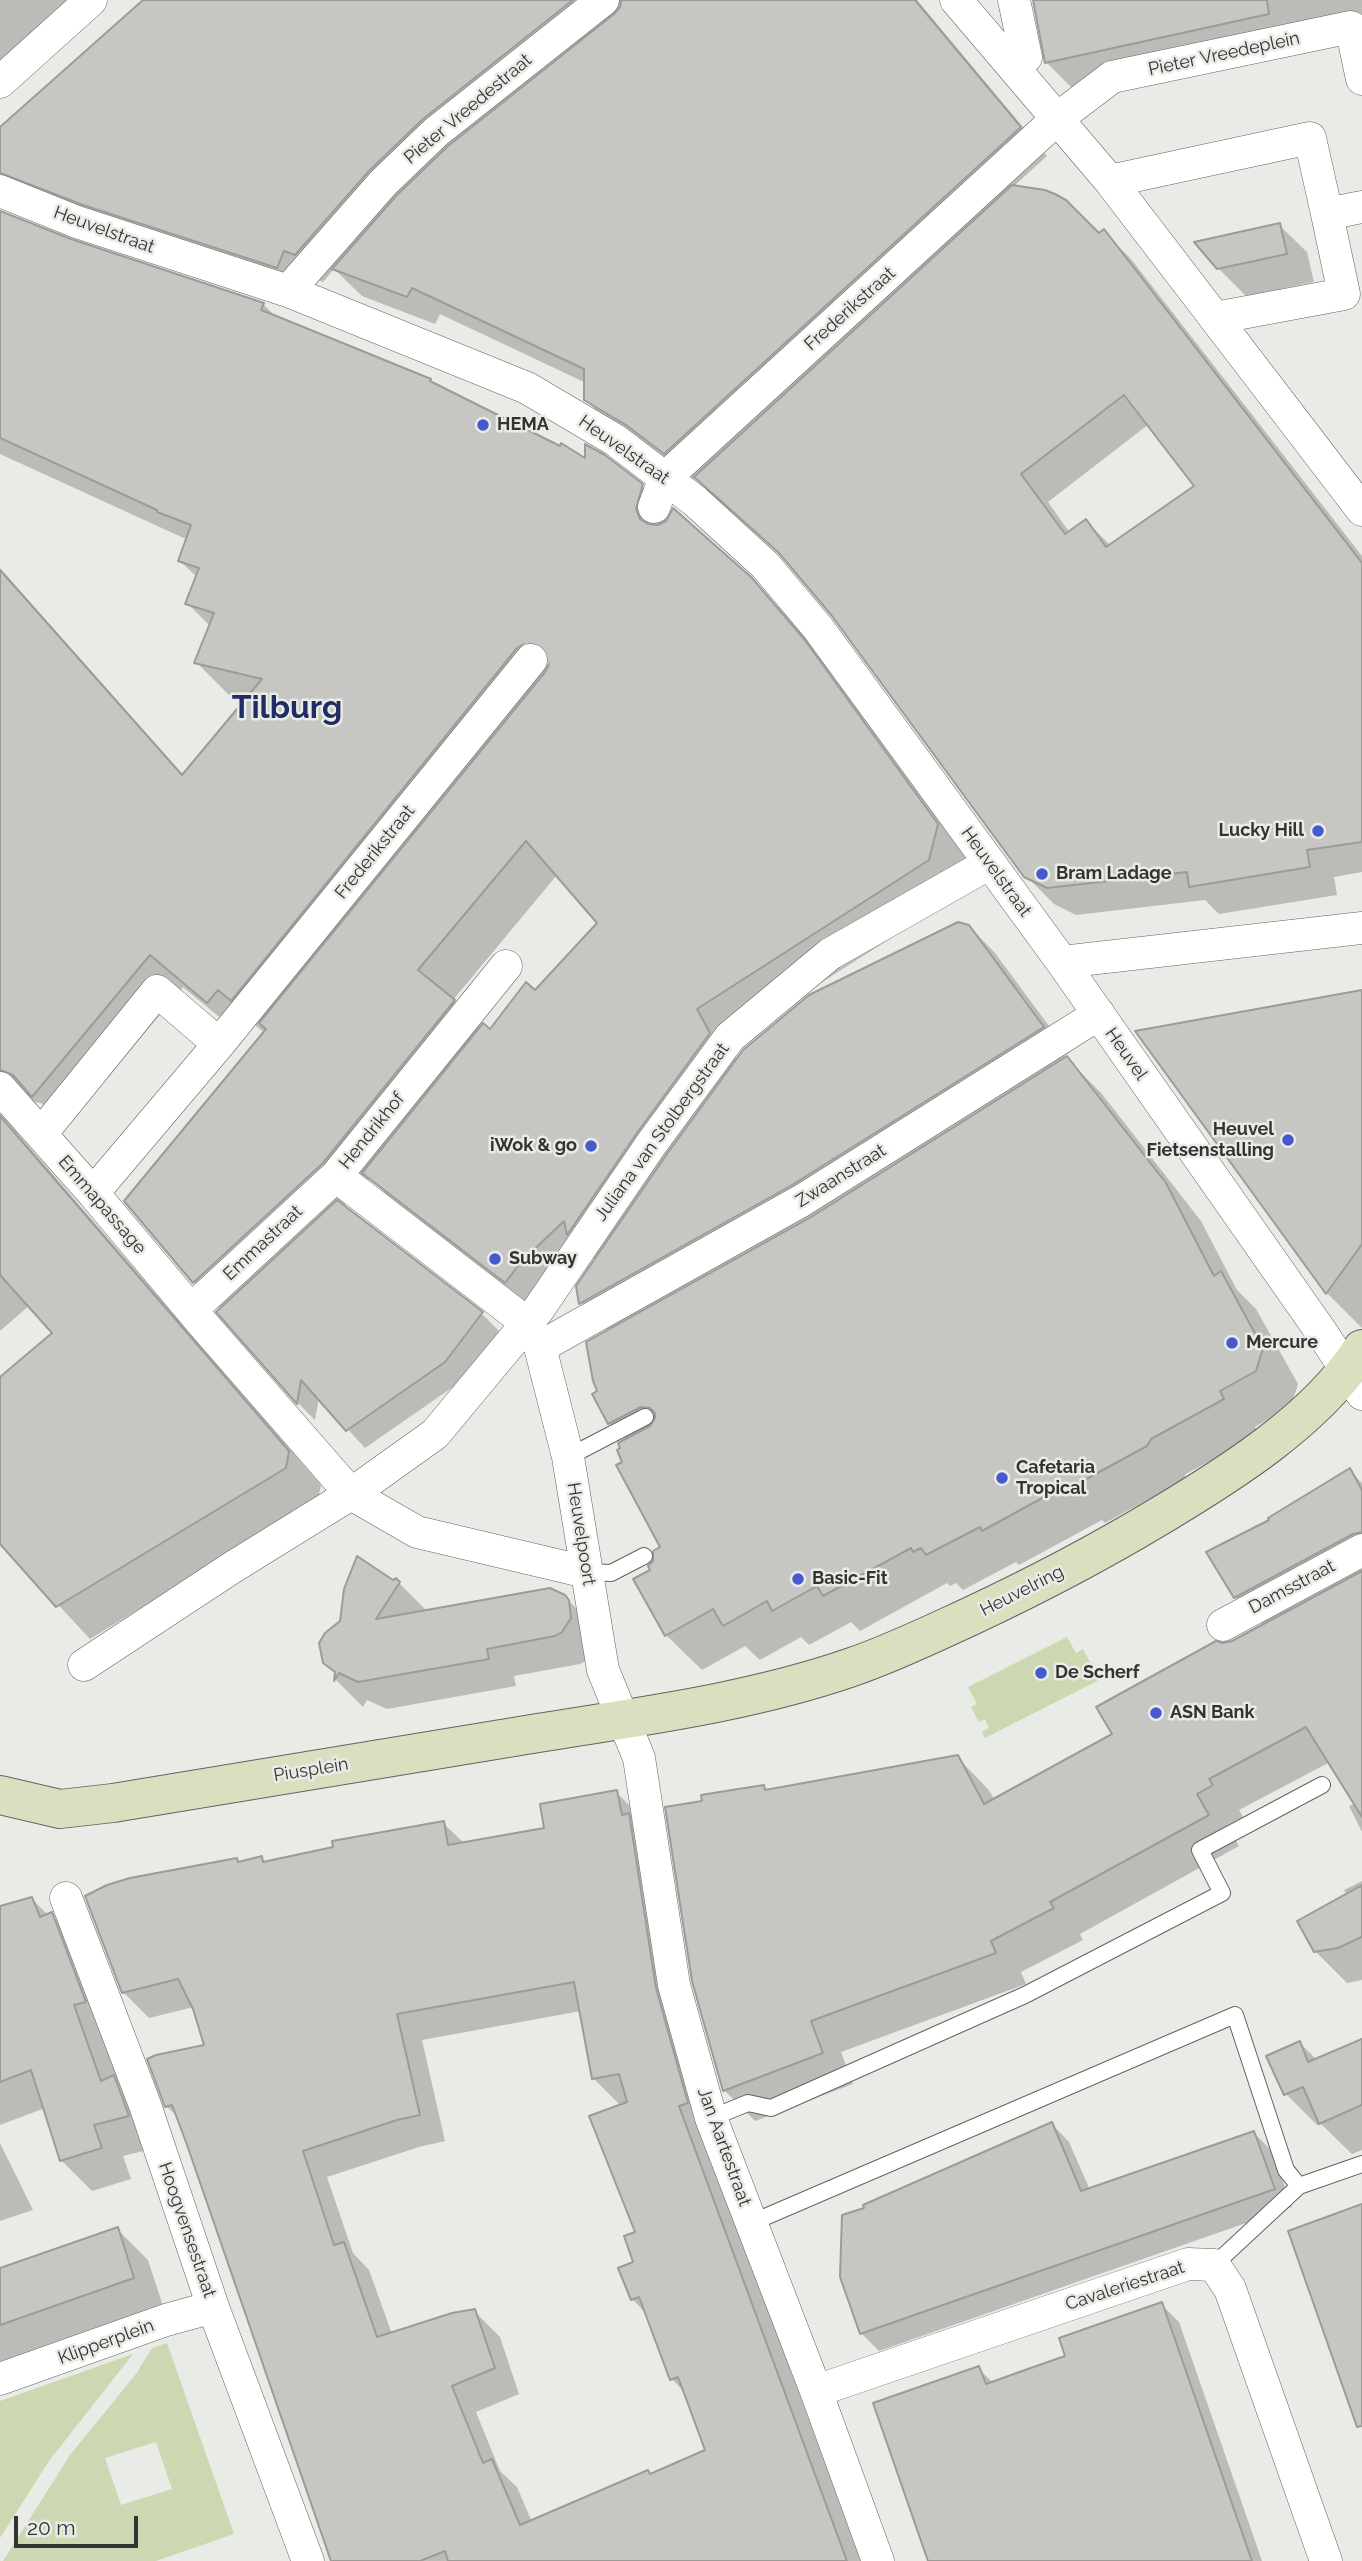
<!DOCTYPE html>
<style>
body{margin:0}
#map{position:relative;width:1362px;height:2561px;overflow:hidden;background:#e9ebe6;font-family:Raleway,sans-serif}
canvas{display:block}
.scale{position:absolute;left:14px;top:2516px;width:124px;height:32px;box-sizing:border-box;border:4px solid #333432;border-top:0;padding-left:9px;font-size:21px;line-height:24px;white-space:nowrap;color:#333432;-webkit-text-stroke:5px #e9ebe6;paint-order:stroke}
</style>
<div id="map">
<canvas width="1362" height="2561"></canvas>
<div class="scale">20 m</div>
</div>
<script>
const ctx = document.querySelector('canvas').getContext('2d');
ctx.lineJoin = 'round';
function paint(path, color) { ctx.fillStyle = color; ctx.fill(path, 'evenodd'); }
function strokePath(path, color, width, dash) { ctx.strokeStyle = color; ctx.lineWidth = width; ctx.lineCap = dash ? 'butt' : 'round'; ctx.setLineDash(dash || []); ctx.stroke(path); }
function drawText(font, color, halo, rows, align = 'center') {
  ctx.font = font + ' Raleway,sans-serif'; ctx.lineWidth = 5; ctx.setLineDash([]); ctx.textBaseline = 'middle'; ctx.strokeStyle = halo; ctx.fillStyle = color; for (const [text, x, y, turn = 0] of rows) {
    ctx.save(); ctx.translate(x, y); ctx.rotate((+turn || 0) * Math.PI / 180); ctx.textAlign = isNaN(turn) ? turn : align; if (halo) ctx.strokeText(text, 0, 0); ctx.fillText(text, 0, 0); ctx.restore();
  }
}
paint(new Path2D(`
 M1067,1637L1076,1653L1083,1649L1099,1680L985,1738L982,1732L989,1728L985,1719L979,1722L971,1707L977,1704L968,1687Z
 M167,2343L234,2534L156,2561H3L70,2455L136,2374L152,2348ZM156,2442L172,2489L121,2505L105,2458Z
 M133,2354L49,2461L0,2538V2401Z`), '#ccd8b1');
paint(new Path2D(`
 M0,0H98L0,87Z
 M146,0H917L1047,156L1013,187L1099,235L1104,232L1131,259L1362,556V872L1334,877L1337,895L1219,914L1205,900L1076,915L1054,904L1025,875L834,615L790,563L696,477L692,481L614,428L586,400V383L440,314L435,324L362,296L334,269L323,282L311,277L305,295L27,200L0,173V129ZM1149,424L1196,486L1111,546L1086,521L1070,533L1048,502Z
 M1033,0H1362V37L1082,98L1046,62Z
 M0,219L263,304L278,319L430,381L435,386L587,461L642,486L671,515L751,579L784,613L836,674L970,858L962,893L728,1042L738,1060L969,926L995,953L1069,1053L1064,1056L1102,1094L1201,1221L1237,1290L1256,1309L1298,1384L1291,1406L1255,1427L1259,1434L1186,1474L1182,1481L1105,1523L1102,1520L1019,1565L1016,1562L963,1590L956,1583L950,1586L947,1583L860,1631L851,1622L809,1645L801,1637L760,1660L745,1646L702,1670L666,1635L653,1571L663,1548L625,1463L627,1440L610,1423L594,1394L600,1391L609,1331L581,1303L578,1287L596,1261L593,1258L554,1295L539,1314L397,1205L370,1178L343,1207L482,1314L500,1332L463,1380L365,1448L319,1398L315,1420L298,1403L219,1312L221,1309L194,1282L126,1201L265,1033L251,1022L240,1034L183,987L66,1128L41,1103L31,1102L14,1127L19,1135L321,1485L318,1500L90,1639L0,1542V1380L54,1333L30,1305L0,1331V568L184,776L248,700L229,695L196,662L210,626L187,603L197,577L180,561L188,540L0,454ZM557,875L599,923L536,992L490,1031L481,1029L453,1000Z
 M1279,225L1307,252L1314,282L1246,296L1218,268Z
 M1362,992V1328L1327,1293L1138,1032Z
 M1349,1470L1362,1483V1832L1349,1806L1356,1803L1330,1762L1239,1810L1243,1817L1227,1825L1239,1846L1080,1934L1083,1940L1021,1972L1026,1984L841,2052L853,2084L755,2121L724,2090L704,1802L763,1787L768,1791L957,1757L988,1789L995,1800L1115,1735L1232,1643L1264,1626L1235,1597L1272,1520Z
 M396,1580L427,1611L564,1596L592,1624L590,1659L580,1664L514,1676L516,1686L387,1709L367,1700L363,1707L336,1680L337,1673Z
 M616,1792L642,1818L703,2132L861,2561H335L178,2117L166,2106L207,2047L194,2007L149,2018L123,1992L237,1860L240,1863L261,1858L267,1863L443,1823L465,1844L546,1830ZM581,2011L593,2078L621,2106L638,2233L632,2299L647,2314L672,2379L686,2394L708,2450L651,2476L532,2522L517,2487L500,2471L476,2412L519,2394L500,2337L474,2311L392,2334L369,2270L353,2253L327,2177L419,2147L445,2141L422,2040Z
 M1362,1881V1980L1347,1983L1315,1951L1347,1895L1344,1890Z
 M32,1899L48,1915L51,1914L82,1945L159,2147L123,2156L131,2179L92,2191L61,2160L45,2108L0,2125V1908Z
 M1362,2041V2150L1352,2154L1321,2124L1317,2125L1286,2094L1268,2057L1300,2043L1317,2060Z
 M1052,2124L1069,2142L1090,2190L1254,2133L1272,2151L1292,2207L879,2351L861,2333L866,2209Z
 M0,2143L33,2210L0,2221Z
 M117,2229L148,2260L164,2309L0,2367V2270Z
 M1161,2304L1179,2322L1262,2561H930L978,2368L993,2383L1067,2357Z`), '#0003');
const building = new Path2D(`
 M143,0H573L423,119L369,171L295,255L284,251L277,268L83,205L0,173V127Z
 M621,0H915L1021,127L664,454L626,425L584,400V369L412,288L407,297L332,269L396,196L448,146L614,14L620,7Z
 M1033,0H1267L1269,14L1045,63Z
 M1012,185L1045,190L1055,194L1066,200L1099,233L1104,229L1362,563V842L1307,850L1310,867L1189,887L1187,872L1047,888L1024,877L832,616L778,552L694,477ZM1124,395L1194,486L1106,547L1086,519L1065,534L1021,474Z
 M0,211L71,239L264,303L261,310L269,313L431,379L430,381L560,446L561,443L585,458V444L605,455L643,484L636,509L640,519L648,524L658,525L666,521L673,508L752,578L804,639L938,824L929,860L697,1009L710,1033L637,1133L567,1235L564,1221L521,1262L505,1283L362,1173L483,1023L490,1029L526,982L535,990L597,923L526,841L418,970L455,1000L323,1163L193,1283L124,1201L266,1029L259,1023L545,672L549,664L548,654L543,646L535,642L525,643L517,648L231,1001L218,990L207,1003L150,955L32,1097L13,1075L0,1070V570L182,775L262,679L194,663L214,613L185,604L199,568L178,561L191,525L157,512V510L0,438Z
 M1280,223L1287,254L1217,269L1194,242Z
 M958,922L969,925L1044,1027L792,1185L579,1304L576,1286L667,1154L743,1050L809,995Z
 M1362,990V1244L1326,1294L1135,1031Z
 M1067,1056L1166,1183L1214,1276L1221,1271L1263,1348L1256,1371L1220,1391L1224,1399L1151,1439L1147,1446L1068,1489L1066,1485L982,1531L980,1527L926,1555L921,1548L913,1552L911,1548L823,1596L817,1586L772,1611L767,1601L723,1626L713,1609L665,1636L633,1579L650,1570L648,1566L653,1561V1551L660,1547L616,1465L622,1462L617,1450L620,1448L618,1443L650,1426L655,1418V1413L650,1408L641,1407L608,1424L592,1394L597,1391L593,1381L586,1342L811,1217Z
 M0,1116L289,1451L286,1468L56,1607L0,1544V1377L52,1333L0,1275Z
 M337,1200L483,1312L445,1362L346,1431L301,1380L297,1404L216,1312Z
 M1350,1468L1362,1490V1532L1353,1534L1234,1598L1206,1552L1269,1520L1268,1518Z
 M357,1556L393,1580L396,1578L400,1582L376,1619L550,1588L565,1595L569,1600L571,1618L562,1632L555,1636L487,1649L489,1659L358,1682L339,1673L334,1681L335,1672L323,1663L319,1643L325,1633L340,1621L344,1589Z
 M1362,1571V1817L1306,1727L1209,1779L1213,1785L1197,1794L1209,1815L1050,1902L1054,1908L991,1941L996,1953L811,2021L823,2053L723,2091L692,1981L665,1807L702,1801L701,1795L732,1790L764,1785L765,1790L958,1755L984,1804L1112,1734L1096,1707L1216,1641L1223,1643L1232,1641Z
 M617,1790L622,1815L629,1813L656,1988L688,2103L679,2106L847,2561H448L445,2551L420,2561H331L186,2142L172,2105L165,2107L147,2059L156,2055L204,2045L193,2009L178,1979L122,1993L85,1896L107,1885L130,1878L237,1858L238,1862L262,1856L263,1862L333,1847L332,1841L444,1821L448,1845L544,1828L540,1804ZM574,1982L592,2079L619,2074L627,2102L589,2116L635,2232L624,2236L633,2262L618,2268L631,2300L639,2297L670,2380L678,2377L705,2450L650,2474L648,2470L520,2525L492,2459L483,2463L452,2386L495,2368L475,2309L452,2313L377,2337L344,2242L334,2245L303,2151L397,2120L420,2115L397,2014Z
 M1362,1885V1937L1338,1948L1314,1952L1297,1921Z
 M32,1897L40,1917L52,1912L86,2002L74,2005L101,2081L114,2075L129,2116L94,2125L102,2148L60,2161L31,2070L0,2082V1906Z
 M1362,2039V2105L1319,2124L1303,2087L1284,2095L1266,2056L1300,2041L1308,2062Z
 M1052,2122L1081,2191L1254,2131L1275,2189L860,2334L840,2277L842,2215L864,2208L863,2205Z
 M1362,2204V2426L1357,2427L1288,2231Z
 M118,2227L134,2278L0,2325V2268Z
 M1162,2302L1252,2561H928L873,2403L979,2366L986,2384L1025,2370L1065,2356L1059,2338Z`);
paint(building, '#c6c7c2');
strokePath(building, '#9b9c97', 2);
strokePath(new Path2D(`
 M531,660L654,507`), '#c5c6c2', 32, [32, 16]);
const lane = new Path2D(`
 M568,1457L645,1417
 M586,1572L611,1573L644,1556
 M711,2118L748,2103L771,2108L1025,1995L1222,1893L1200,1850L1322,1785
 M751,2223L1235,2015L1286,2170L1299,2186
 M1214,2265L1299,2186L1362,2164`);
const street = new Path2D(`
 M956,0L1110,181L1362,510
 M1014,0L1026,57L1014,67
 M0,82L91,0
 M1110,181L1310,138L1327,214L1362,207
 M0,191L77,222L288,291L527,388L615,440L695,501L765,565L818,628L1062,962L1322,1333L1362,1394
 M288,291L383,183L436,132L603,0
 M1215,318L1344,294L1327,214
 M654,507L665,478L1058,118L1112,77L1351,27L1362,79
 M1062,962L1362,928
 M219,1044L531,660
 M0,1088L93,1193L202,1323L351,1494L417,1532L586,1572
 M41,1134L157,991L219,1044L93,1193
 M336,1176L527,1323L540,1347L568,1457L603,1670L639,1758L674,1985L711,2118L816,2391L878,2561
 M191,1310L336,1176L506,966
 M540,1347L801,1201L1099,1014
 M1223,1625L1362,1550
 M84,1665L233,1567L351,1494L435,1434L538,1310L652,1143L730,1037L830,954L990,863
 M66,1898L145,2105L213,2307L308,2561
 M0,2379L166,2320L213,2307
 M816,2391L1188,2264L1214,2265L1230,2289L1326,2561`);
const secondary = new Path2D(`
 M0,1795L60,1809L113,1803C255,1780 396,1756 538,1733C643,1716 751,1702 852,1667C893,1653 932,1634 971,1616C1035,1586 1098,1553 1158,1517C1230,1474 1316,1420 1362,1349`);
strokePath(lane, '#636460', 18);
strokePath(street, '#636460', 33);
strokePath(secondary, '#636460', 40);
strokePath(lane, '#fff', 16);
strokePath(street, '#fff', 32);
strokePath(secondary, '#d9e0bf', 38);
for (const [x, y, r, color] of [
 [483,425,7,"#465ace"],
 [1318,831,7,"#465ace"],
 [1042,874,7,"#465ace"],
 [1288,1140,7,"#465ace"],
 [591,1146,7,"#465ace"],
 [495,1259,7,"#465ace"],
 [1232,1343,7,"#465ace"],
 [1002,1478,7,"#465ace"],
 [798,1579,7,"#465ace"],
 [1041,1673,7,"#465ace"],
 [1156,1713,7,"#465ace"]
]) { const dot = new Path2D(); dot.arc(x, y, r, 0, 2 * Math.PI); ctx.fillStyle = color; ctx.fill(dot); strokePath(dot, '#e9ebe6', 2.5); }
drawText('18px', '#333432', '#e9ebe6', [
 ["Pieter Vreedeplein",1224,54,-12],
 ["Pieter Vreedestraat",468,109,-40],
 ["Heuvelstraat",104,230,20],
 ["Frederikstraat",850,309,-42],
 ["Heuvelstraat",624,450,35],
 ["Frederikstraat",375,852,-51],
 ["Heuvelstraat",996,872,54],
 ["Heuvel",1126,1054,55],
 ["Hendrikhof",372,1131,-51],
 ["Juliana van Stolbergstraat",662,1132,-54],
 ["Zwaanstraat",841,1176,-32],
 ["Emmapassage",102,1205,49],
 ["Emmastraat",263,1243,-43],
 ["Heuvelpoort",581,1534,81],
 ["Damsstraat",1292,1587,-28],
 ["Heuvelring",1022,1591,-27],
 ["Piusplein",311,1770,-9],
 ["Jan Aartestraat",724,2147,70],
 ["Hoogvensestraat",187,2230,71],
 ["Cavaleriestraat",1125,2286,-18],
 ["Klipperplein",106,2342,-20]
]);
drawText('bold 18px', '#333432', '#e9ebe6', [
 ["HEMA",497,425],
 ["Lucky Hill",1304,831,"right"],
 ["Bram Ladage",1056,874],
 ["Heuvel",1274,1130,"right"],
 ["Fietsenstalling",1274,1151,"right"],
 ["iWok & go",577,1146,"right"],
 ["Subway",509,1259],
 ["Mercure",1246,1343],
 ["Cafetaria",1016,1468],
 ["Tropical",1016,1489],
 ["Basic-Fit",812,1579],
 ["De Scherf",1055,1673],
 ["ASN Bank",1170,1713]
], 'left');
drawText('bold 32px', '#212b64', '#e9ebe6', [
 ["Tilburg",287,708]
]);
</script>
